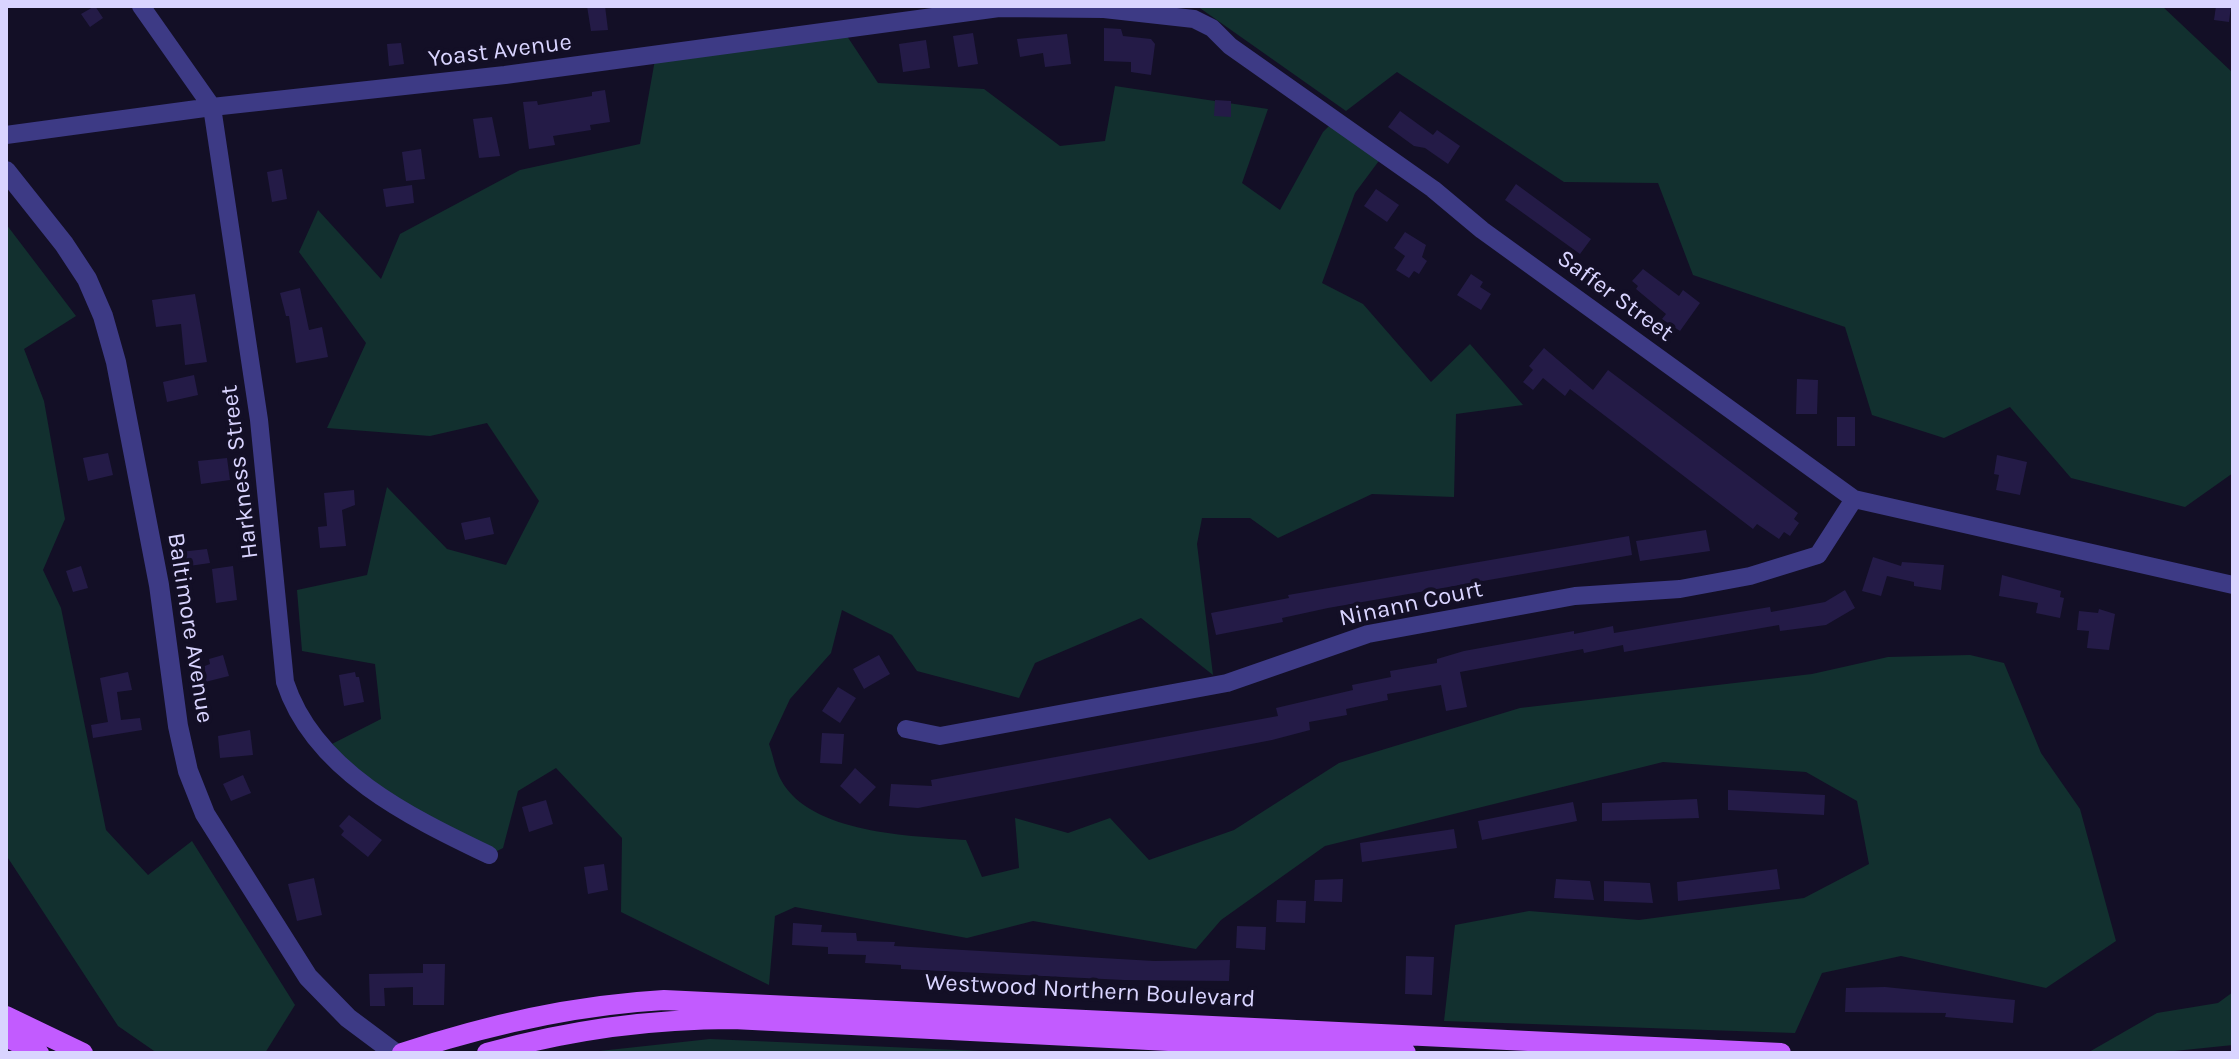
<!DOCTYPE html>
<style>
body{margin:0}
#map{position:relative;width:2239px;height:1059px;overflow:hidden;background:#130f26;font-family:Karla,sans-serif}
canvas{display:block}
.frame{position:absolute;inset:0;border:8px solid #d9d4ff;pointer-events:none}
</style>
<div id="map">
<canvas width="2239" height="1059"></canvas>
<div class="frame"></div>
</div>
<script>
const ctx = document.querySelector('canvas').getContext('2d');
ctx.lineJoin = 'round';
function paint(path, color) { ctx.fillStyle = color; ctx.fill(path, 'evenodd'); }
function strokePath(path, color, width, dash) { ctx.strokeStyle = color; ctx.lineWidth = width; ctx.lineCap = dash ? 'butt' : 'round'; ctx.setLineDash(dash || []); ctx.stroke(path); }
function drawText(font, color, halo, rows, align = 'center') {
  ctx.font = font + ' Karla,sans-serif'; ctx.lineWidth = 8; ctx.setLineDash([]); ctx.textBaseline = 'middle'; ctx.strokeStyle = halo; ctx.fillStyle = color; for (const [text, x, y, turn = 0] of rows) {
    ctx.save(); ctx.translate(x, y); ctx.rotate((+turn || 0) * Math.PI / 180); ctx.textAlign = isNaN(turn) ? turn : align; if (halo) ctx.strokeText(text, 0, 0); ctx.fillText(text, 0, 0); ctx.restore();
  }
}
paint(new Path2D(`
 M1197,6H2162L2233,73V473L2185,507L2071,478L2010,407L1944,438L1872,415L1845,327L1693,275L1658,183L1564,182L1397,72L1346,111Z
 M841,27L878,83L984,89L1060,146L1105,141L1115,86L1268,109L1242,183L1280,210L1323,132L1336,119L1384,154L1355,193L1322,283L1363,304L1431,382L1470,344L1523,405L1456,414L1454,497L1372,494L1278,538L1250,518H1202L1197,544L1213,675L1141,618L1035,663L1019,698L917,671L892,635L842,610L831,653L790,699L769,744C773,755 775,769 781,780C810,834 912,836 966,840L982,877L1019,868L1015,818L1068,833L1110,818L1149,860L1234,830L1339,763L1520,708L1812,674L1888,657L1970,655L2004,663L2041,753L2080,809L2116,941L2046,988L1901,956L1822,973L1795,1033L1444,1021L1455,925L1529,911L1639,920L1804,898L1869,864L1857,801L1806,772L1663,762L1325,846L1221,920L1196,949L1033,921L967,938L795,907L775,916L769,985L621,912L622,838L556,768L518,791L503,848L489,855L399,811L324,748L381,719L375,664L302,651L297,590L367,575L387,487L447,549L506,565L539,501L487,423L430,436L327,428L366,343L299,252L318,210L381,279L400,234L520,170L640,144L656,54Z
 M6,224L76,316L24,349L44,401L65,519L43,570L61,608L106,830L148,875L192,841L295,1005L265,1053H157L118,1026L6,855Z
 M2233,992V1045L2155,1053L2089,1052L2157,1013L2218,1003Z
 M710,1039L1026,1053H581Z`), '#12302f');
paint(new Path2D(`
 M95,6L103,18L90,27L81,14Z
 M587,6H605L608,30L591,31Z
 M2216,6H2231L2229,22L2214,20Z
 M1104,28L1121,29L1123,36L1151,39L1155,44L1151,75L1131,72V62L1104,61Z
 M973,33L978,64L958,67L953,36Z
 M1067,34L1071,64L1045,67L1043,53L1020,57L1017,39Z
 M926,40L930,68L903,72L899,44Z
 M401,43L404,64L389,66L387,44Z
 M605,90L610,122L590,125L591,130L553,136L555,145L529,149L523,102L537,101L538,105L592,96V92Z
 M1215,100L1231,101V117L1214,116Z
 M1400,111L1433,135L1437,130L1460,146L1448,164L1425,148L1414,146L1388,127Z
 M492,117L500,156L479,158L473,119Z
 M421,149L425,179L406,181L402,152Z
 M282,169L287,199L272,202L267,172Z
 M1516,184L1591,239L1580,254L1505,200Z
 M412,185L414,203L386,207L383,189Z
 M1376,189L1399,205L1387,222L1364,206Z
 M1405,232L1426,245L1422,257L1427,261L1419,274L1414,271L1409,278L1396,270L1405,256L1394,248Z
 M1643,269L1679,296L1683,290L1700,303L1680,331L1662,319L1666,314L1636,289L1638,286L1632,281Z
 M1471,274L1483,282L1480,287L1491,294L1481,310L1457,295Z
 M300,288L309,330L322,327L328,357L296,363L289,316H286L280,293Z
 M195,294L207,362L185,365L181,324L156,327L152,300Z
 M1544,348L1593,390L1608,370L1798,513L1794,519L1799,523L1790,536L1784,532L1779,539L1757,524L1753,529L1570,389L1565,396L1543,378L1533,390L1523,382L1533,370L1529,366Z
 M194,375L198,395L167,402L163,382Z
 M1797,379L1818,380L1817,414H1796Z
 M1837,417H1855V446H1837Z
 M108,453L113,475L88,481L83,458Z
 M1997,455L2027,462L2020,495L1996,490L1999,475L1994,474Z
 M227,458L230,480L201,484L198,461Z
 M354,490L355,505L342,510L346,546L320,548L318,527L327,526L324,493Z
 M490,517L494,534L465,540L461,523Z
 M1706,530L1710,551L1640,561L1636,541Z
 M1629,536L1632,555L1328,608L1282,618L1283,622L1216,635L1211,613L1289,598L1288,595Z
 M207,549L210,563L182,567L180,552Z
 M1873,557L1901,566L1902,562L1944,565L1941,590L1914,586V582L1887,576L1881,596L1862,591Z
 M81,566L88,588L73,592L66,571Z
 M233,566L237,600L216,603L212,569Z
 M2002,575L2061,591L2060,597L2064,598L2060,618L2036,613L2038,603L1999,596Z
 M1845,590L1855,608L1826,625L1780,631L1779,625L1624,652L1623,645L1584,653L1583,649L1460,672L1467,707L1446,711L1441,685L1387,694L1388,700L1346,709L1347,715L1309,722L1310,730L1272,740L918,808L889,806L891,784L932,786L931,780L1278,716L1276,708L1353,690L1352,685L1391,677L1390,671L1437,663V659L1464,651L1574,631V634L1613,626L1614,633L1770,607L1771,612L1825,602Z
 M2099,609L2115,614L2109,650L2087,648L2089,631L2077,630L2079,611L2098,613Z
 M223,655L229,676L201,683L197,669L210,664L209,659Z
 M879,655L890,674L864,689L853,669Z
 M128,672L132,690L117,692L121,720L140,718L142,730L93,738L91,725L108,722L100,678Z
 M355,672L356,677H359L364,702L344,706L339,675Z
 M838,687L856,698L840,723L822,711Z
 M250,730L253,755L220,758L218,736Z
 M822,733L844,734L842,764L820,763Z
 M855,768L876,787L860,804L840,786Z
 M243,775L251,793L231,801L223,784Z
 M1728,790L1825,795L1824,815L1728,810Z
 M1697,799L1699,818L1602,821V803Z
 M546,800L553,824L529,832L522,807Z
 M1573,802L1577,821L1482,840L1478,821Z
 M349,815L382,840L368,857L341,835L344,831L339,826Z
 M1454,829L1457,848L1362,862L1360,843Z
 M604,864L608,890L588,894L584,867Z
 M1777,869L1780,889L1678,901L1677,882Z
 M314,878L322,915L297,921L288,884Z
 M1343,879L1342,902L1314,901L1315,880Z
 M1556,879L1590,881L1594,900L1554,898Z
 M1604,881L1650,883L1653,903L1604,901Z
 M1277,900L1306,901L1305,923L1276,922Z
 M793,923L822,925L821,932L856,933L857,941L895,942L894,946L1154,961L1230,960L1229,981L1124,980L901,969V965L865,963L866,955L828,954V947L792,945Z
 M1237,926L1266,927L1265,950L1236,948Z
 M1406,956L1434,957L1432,995L1405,994Z
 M423,964H445L444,1005H413V987L384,988L385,1006H370L369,974L423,973Z
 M1885,987L2015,1000L2013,1023L1945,1017L1946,1013L1845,1012L1846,988Z`), '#241b47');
strokePath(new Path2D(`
 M141,6L212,107L259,420L285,682C314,771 410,817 489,855
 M6,135L212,107L505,75L999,8L1104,9L1194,19L1212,28L1230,46L1433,189L1482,230L1854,499L2233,585
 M906,729L940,736L1227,683L1368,634L1575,596L1680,589L1750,576L1818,555L1854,499`), '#3d3a85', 18);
strokePath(new Path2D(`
 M6,171L64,244L87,279L103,316L116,362L159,585L178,726L188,771L205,814L308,977L348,1018L395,1053`), '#3d3a85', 20);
strokePath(new Path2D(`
 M6,1016L83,1053
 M6,1037L39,1053
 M402,1053C488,1025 573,1005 664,1000L1781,1053
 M487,1053C569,1030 647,1019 733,1019L1406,1053`), '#c25bff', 20);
drawText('24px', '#d9d4ff', '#130f26', [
 ["Yoast Avenue",500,51,-7],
 ["Saffer Street",1615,296,36],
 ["Harkness Street",240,472,-97],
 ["Ninann Court",1411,604,-12],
 ["Baltimore Avenue",190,628,81],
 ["Westwood Northern Boulevard",1090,991,3]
]);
</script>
